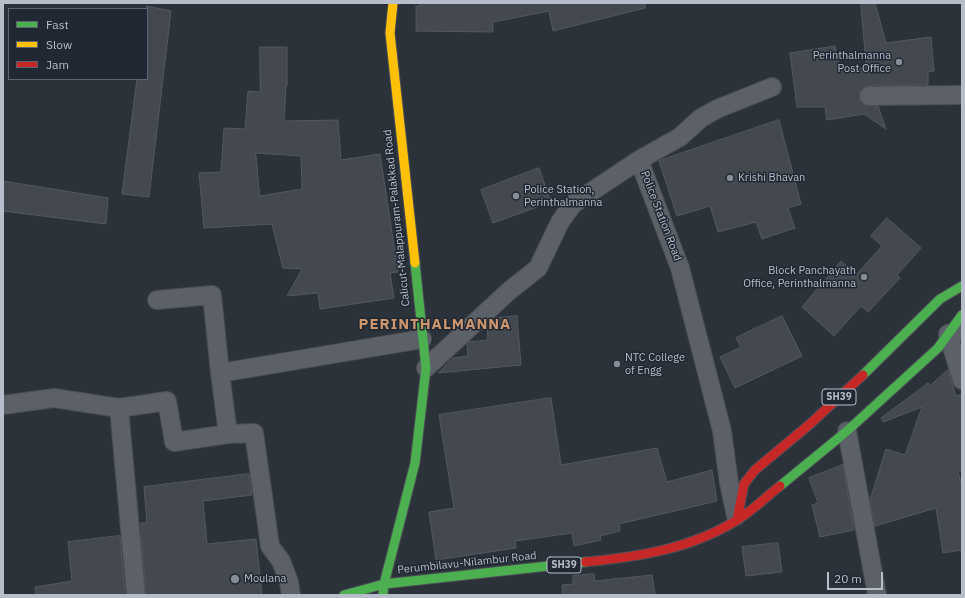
<!DOCTYPE html>
<style>
body{margin:0}
#map{position:relative;width:965px;height:598px;overflow:hidden;background:#2c3239;font-family:"IBM Plex Sans",sans-serif}
canvas{display:block}
.frame{position:absolute;inset:0;border:4px solid #b7bec9;pointer-events:none}
.legend{position:absolute;left:8px;top:8px;width:140px;height:72px;box-sizing:border-box;background:#202833;border:1px solid #5c646f;margin:0;padding:5px 7px;list-style:none;font-size:12px;color:#b7bec9}
.legend li{display:flex;align-items:center;gap:8px;height:20px}
.legend b{width:20px;border:1px solid #5c646f}
.scale{position:absolute;left:827px;top:572px;width:56px;height:18px;box-sizing:border-box;border:2px solid #b7bec9;border-top:0;padding-left:5px;font-size:12px;line-height:14px;white-space:nowrap;color:#b7bec9;-webkit-text-stroke:3px #202833;paint-order:stroke}
</style>
<div id="map">
<canvas width="965" height="598"></canvas>
<div class="frame"></div>
<ul class="legend">
<li><b style="height:5px;background:#4caf50"></b>Fast</li>
<li><b style="height:5px;background:#ffc107"></b>Slow</li>
<li><b style="height:5px;background:#c62828"></b>Jam</li>
</ul>
<div class="scale">20 m</div>
</div>
<script>
const ctx = document.querySelector('canvas').getContext('2d');
ctx.lineJoin = 'round';
function paint(path, color) { ctx.fillStyle = color; ctx.fill(path, 'evenodd'); }
function strokePath(path, color, width, dash) { ctx.strokeStyle = color; ctx.lineWidth = width; ctx.lineCap = dash ? 'butt' : 'round'; ctx.setLineDash(dash || []); ctx.stroke(path); }
function drawText(font, color, halo, rows, align = 'center') {
  ctx.font = font + ' "IBM Plex Sans",sans-serif'; ctx.lineWidth = 3; ctx.setLineDash([]); ctx.textBaseline = 'middle'; ctx.strokeStyle = halo; ctx.fillStyle = color; for (const [text, x, y, turn = 0] of rows) {
    ctx.save(); ctx.translate(x, y); ctx.rotate((+turn || 0) * Math.PI / 180); ctx.textAlign = isNaN(turn) ? turn : align; if (halo) ctx.strokeText(text, 0, 0); ctx.fillText(text, 0, 0); ctx.restore();
  }
}
const building = new Path2D(`
 M420,3H645V8L553,31L549,11L493,22V32L416,31V6H420Z
 M861,3H875L886,43L931,37L934,71L928,72V85L869,86L863,87L860,91V101L864,105L878,106L886,129L864,114L827,120L825,107H797L790,53L835,46L840,71L866,67Z
 M147,6L171,11L149,197L122,194L137,79H147Z
 M260,47H287V86H286L284,121L338,120L341,160L380,154L398,272L390,273L394,298L320,309L318,293L287,296L302,269L283,268L272,224L204,228L199,173L221,172L224,128L245,129L248,91L260,92ZM256,153L301,156L302,189L260,196Z
 M779,120L801,204L788,208L795,228L762,239L756,222L718,232L710,206L677,216L659,161Z
 M539,168L551,202L493,223L481,190Z
 M3,181L108,198L106,224L3,211Z
 M887,218L921,248L897,275L900,278L868,312L861,306L834,336L802,307L841,261L856,275L882,246L871,236Z
 M517,316L521,365L438,373L453,358L468,356L467,344L469,342L488,340L487,326L496,318Z
 M782,316L802,356L735,388L720,357L741,347L736,338Z
 M948,370L956,396L962,394V470L958,471L962,487V550L943,553L936,508L875,526L870,500L886,449L905,455L922,407L883,422L881,418L928,383L930,385Z
 M551,398L561,465L657,448L667,482L712,470L717,501L619,524L620,531L600,536L601,540L574,546L572,533L515,541L516,548L436,560L429,512L454,508L439,415Z
 M843,465L854,530L820,537L812,505L818,503L809,478Z
 M249,474L252,495L203,501L207,544L256,539L262,595H146L141,534V523H147L144,487Z
 M120,536L125,595H36L35,587L72,581L68,542Z
 M778,543L782,572L746,576L742,547Z
 M594,574L595,581L652,575L655,595H563L562,585L573,584V576Z`);
paint(building, '#44494f');
strokePath(building, '#545961', 1);
const street = new Path2D(`
 M869,96L962,95
 M639,160L680,137L701,118L717,109L772,87
 M157,300L212,295L220,373
 M957,332L948,334L962,380
 M426,368L509,291L538,268L560,222L573,204L639,160L680,268L722,431L729,483L736,516
 M3,405L54,398L119,408L167,401L174,442L228,434
 M119,408L136,595
 M847,431L877,595
 M291,595L289,582L281,561L270,546L254,433L228,434L220,373L422,339`);
const fast = new Path2D(`
 M863,375L940,299L962,286
 M780,486L847,431L938,348L962,315
 M344,595L384,584L585,562
 M383,595L384,584L415,463L426,368L415,263`);
const slow = new Path2D(`
 M393,3L390,33L415,263`);
const jam = new Path2D(`
 M737,520L744,484L755,470L810,424L863,375
 M585,562C637,557 691,549 737,520C752,511 766,497 780,486`);
strokePath(street, '#4a4e54', 20);
strokePath(fast, '#4a4e56', 11);
strokePath(slow, '#4a4e56', 11);
strokePath(jam, '#4a4e56', 11);
strokePath(street, '#5c6067', 18);
strokePath(fast, '#4caf50', 9);
strokePath(slow, '#ffc107', 9);
strokePath(jam, '#c62828', 9);
for (const [x, y, r, color] of [
 [899,62,4,"#868d97"],
 [730,178,4,"#868d97"],
 [516,196,4,"#868d97"],
 [864,277,4,"#868d97"],
 [617,364,4,"#868d97"],
 [235,579,5,"#868d97"]
]) { const dot = new Path2D(); dot.arc(x, y, r, 0, 2 * Math.PI); ctx.fillStyle = color; ctx.fill(dot); strokePath(dot, '#202833', 1.5); }
for (const [x, y, w] of [
 [839,397,34],
 [564,565,34]
]) { const box = new Path2D(); box.roundRect(x - w / 2, y - 8, w, 16, 3); ctx.fillStyle = '#202833'; ctx.fill(box); strokePath(box, '#b7bec9', 1); }
drawText('bold 10px', '#b7bec9', null, [
 ["SH39",839,397],
 ["SH39",564,565]
]);
drawText('11px', '#b7bec9', '#202833', [
 ["Perinthalmanna",891,56,"right"],
 ["Post Office",891,69,"right"],
 ["Krishi Bhavan",738,178],
 ["Police Station,",524,190],
 ["Perinthalmanna",524,203],
 ["Block Panchayath",856,271,"right"],
 ["Office, Perinthalmanna",856,284,"right"],
 ["NTC College",625,358],
 ["of Engg",625,371],
 ["Moulana",244,579]
], 'left');
drawText('11px', '#b7bec9', '#202833', [
 ["Police Station Road",661,216,69],
 ["Calicut-Malappuram-Palakkad Road",397,218,-96],
 ["Perumbilavu-Nilambur Road",467,563,-6]
]);
ctx.letterSpacing = '1px';
drawText('bold 15px', '#ce966d', '#202833', [
 ["PERINTHALMANNA",435,325]
]);
ctx.letterSpacing = '0px';
</script>
